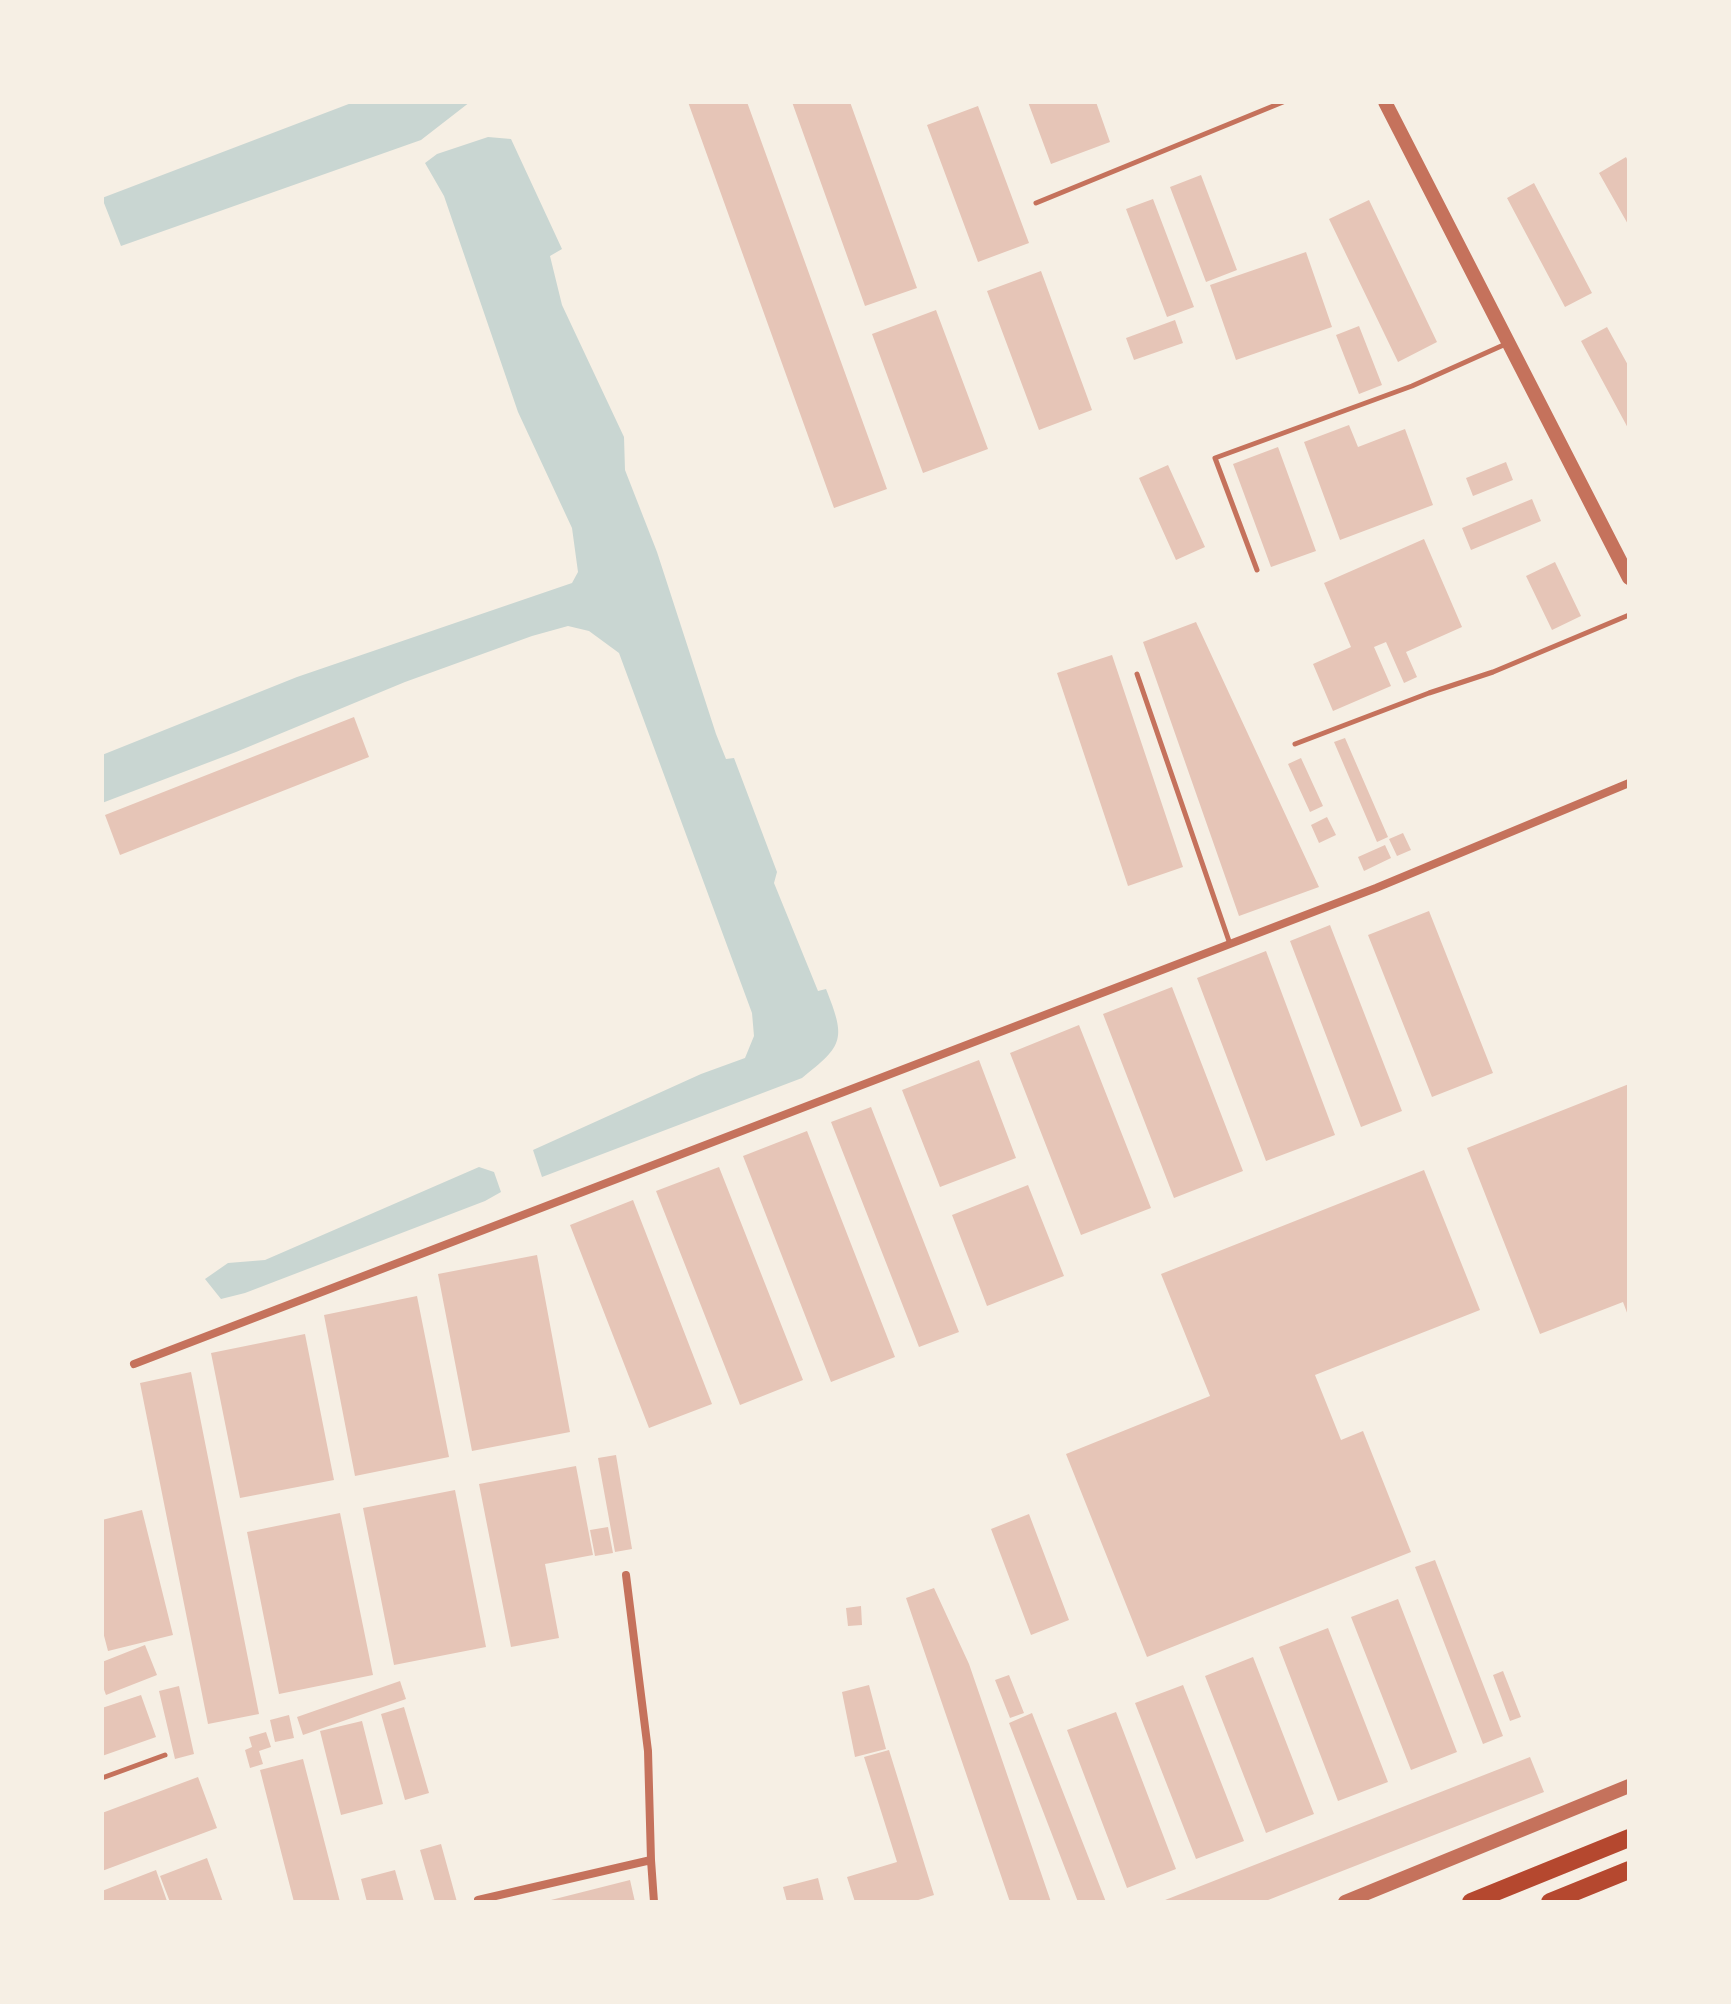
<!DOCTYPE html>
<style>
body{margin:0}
#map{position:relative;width:1731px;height:2004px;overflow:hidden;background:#f6efe4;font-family:"Source Serif 4",serif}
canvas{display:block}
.frame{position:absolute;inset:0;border:104px solid #f6efe4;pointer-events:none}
</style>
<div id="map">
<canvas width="1731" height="2004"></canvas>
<div class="frame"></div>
</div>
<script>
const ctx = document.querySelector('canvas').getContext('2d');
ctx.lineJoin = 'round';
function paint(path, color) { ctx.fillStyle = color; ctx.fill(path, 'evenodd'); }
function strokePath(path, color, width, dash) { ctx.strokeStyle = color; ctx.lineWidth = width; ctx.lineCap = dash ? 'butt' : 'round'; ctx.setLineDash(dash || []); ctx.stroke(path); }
paint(new Path2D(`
 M354,102H470L421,140L121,246L102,198Z
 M488,137L511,139L562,249L550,256L562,305L624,437L625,470L657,552L716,734L726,759L734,758L777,872L774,883L818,991L826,989C846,1039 844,1045 802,1078L542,1177L533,1150L701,1074L745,1058L754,1036L752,1013L619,653L589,631L568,626L532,636L405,682L236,752L102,803V755L297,677L572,583L578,572L572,528L518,412L444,196L425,163L437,154Z
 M479,1167L494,1172L501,1192L485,1201L245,1293L221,1299L205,1279L228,1263L265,1260Z`), '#c9d6d2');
paint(new Path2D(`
 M688,102H747L887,489L834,508Z
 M792,102H850L917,288L865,306Z
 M1028,102H1096L1110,142L1051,164Z
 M978,106L1029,243L978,262L927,125Z
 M1626,157L1629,163V226L1599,173Z
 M1201,175L1237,270L1206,282L1170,187Z
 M1534,183L1592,293L1565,307L1507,198Z
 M1153,199L1194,307L1167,317L1126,209Z
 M1369,200L1437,342L1398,362L1329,219Z
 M1306,252L1332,327L1236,360L1210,285Z
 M1041,271L1092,410L1039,430L987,291Z
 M936,310L988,449L923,473L872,334Z
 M1175,320L1183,343L1134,360L1126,338Z
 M1359,326L1382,385L1359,394L1336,335Z
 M1607,327L1629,367V430L1581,341Z
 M1349,425L1358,447L1405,429L1433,505L1340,540L1304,442Z
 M1278,447L1316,551L1271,567L1233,464Z
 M1506,462L1513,480L1473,496L1466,478Z
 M1168,465L1205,547L1176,560L1139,478Z
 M1532,499L1541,521L1471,550L1462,528Z
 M1424,539L1462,627L1406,652L1417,677L1404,683L1386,642L1374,647L1391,686L1333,711L1313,664L1351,647L1324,583Z
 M1555,562L1581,616L1552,630L1526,576Z
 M1196,622L1319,887L1239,916L1143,642Z
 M1112,655L1183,867L1128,886L1057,673Z
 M354,717L369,757L120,855L105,815Z
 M1345,738L1388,837L1377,842L1334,742Z
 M1301,758L1323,806L1310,812L1288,764Z
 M1327,817L1336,835L1319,843L1311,825Z
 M1403,833L1411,850L1397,856L1389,839Z
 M1385,845L1391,858L1364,871L1358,857Z
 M1429,911L1493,1073L1432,1097L1368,935Z
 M1330,925L1402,1111L1361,1127L1290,941Z
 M1266,951L1335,1135L1266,1161L1197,978Z
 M1172,987L1243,1171L1174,1198L1103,1014Z
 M1079,1025L1151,1208L1081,1235L1010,1053Z
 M979,1060L1016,1158L940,1187L902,1090Z
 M1629,1084V1318L1623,1302L1540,1334L1467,1148Z
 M871,1107L959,1332L919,1347L831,1122Z
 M807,1131L895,1357L831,1382L743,1156Z
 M719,1167L803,1380L740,1405L656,1191Z
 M1424,1170L1480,1310L1315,1375L1341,1440L1363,1431L1411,1552L1147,1657L1066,1454L1210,1396L1161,1274Z
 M1028,1185L1064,1276L987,1306L952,1215Z
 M633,1200L712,1404L649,1428L570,1225Z
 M537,1255L570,1432L472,1451L438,1274Z
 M417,1296L449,1457L355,1476L324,1315Z
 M305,1334L334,1480L240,1498L211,1353Z
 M191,1372L259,1714L208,1724L140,1383Z
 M616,1455L632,1549L615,1552L598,1458Z
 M576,1466L593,1555L545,1564L559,1638L511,1647L479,1484Z
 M455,1490L486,1647L394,1665L363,1508Z
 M142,1510L173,1635L108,1651L102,1628V1520Z
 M340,1513L373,1675L279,1694L247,1532Z
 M1029,1514L1069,1620L1031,1635L991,1529Z
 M608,1527L613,1553L595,1556L590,1530Z
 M1435,1560L1503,1736L1483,1744L1415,1567Z
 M934,1588L969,1664L1051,1902H1010L906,1598Z
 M1398,1599L1457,1752L1411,1770L1351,1617Z
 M861,1606L862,1625L848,1626L846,1608Z
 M1328,1628L1388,1782L1338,1801L1279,1647Z
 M145,1645L157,1675L106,1695L102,1684V1662Z
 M1253,1657L1314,1814L1266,1833L1205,1676Z
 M1503,1671L1521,1717L1510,1721L1493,1675Z
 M1009,1675L1024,1713L1010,1718L995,1680Z
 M400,1681L406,1699L303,1735L297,1717Z
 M869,1685L886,1749L855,1757L842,1692Z
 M1183,1685L1244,1841L1196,1859L1135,1703Z
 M179,1686L194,1754L175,1759L159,1691Z
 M141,1695L156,1737L102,1756V1708Z
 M404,1707L429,1793L405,1800L381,1714Z
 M1116,1712L1176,1869L1127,1888L1067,1730Z
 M1032,1713L1106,1902H1078L1009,1723Z
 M289,1715L294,1738L275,1742L270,1720Z
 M362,1721L383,1804L341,1815L320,1731Z
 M266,1732L271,1747L259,1751L263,1764L250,1768L245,1750L252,1747L249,1737Z
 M889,1750L934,1895L912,1902H855L847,1877L897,1862L864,1757Z
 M1530,1757L1544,1792L1263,1902H1160Z
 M303,1759L340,1902H294L260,1770Z
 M198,1777L217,1828L102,1871V1813Z
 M441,1844L457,1902H435L420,1850Z
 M207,1858L223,1902H170L160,1876Z
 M156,1870L167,1901L102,1902V1891Z
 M395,1870L404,1902H367L361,1879Z
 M818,1878L824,1902H787L783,1887Z
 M630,1880L635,1902H548L547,1901Z`), '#e6c5b7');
strokePath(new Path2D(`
 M1036,203L1283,102
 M1257,570L1215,458L1412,386L1508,343
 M1137,674L1230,944
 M1295,744L1429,693L1493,672L1629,615
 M102,1778L165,1755`), '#c5725c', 5);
strokePath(new Path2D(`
 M134,1364L1376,888L1629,783
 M626,1575L648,1751L651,1860
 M478,1900L651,1860L654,1902`), '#c5725c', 8);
strokePath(new Path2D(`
 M1385,102L1629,578
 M1345,1902L1629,1786`), '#c5725c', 14);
strokePath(new Path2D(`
 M1471,1902L1629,1838
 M1550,1902L1629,1870`), '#b5482f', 18);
</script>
